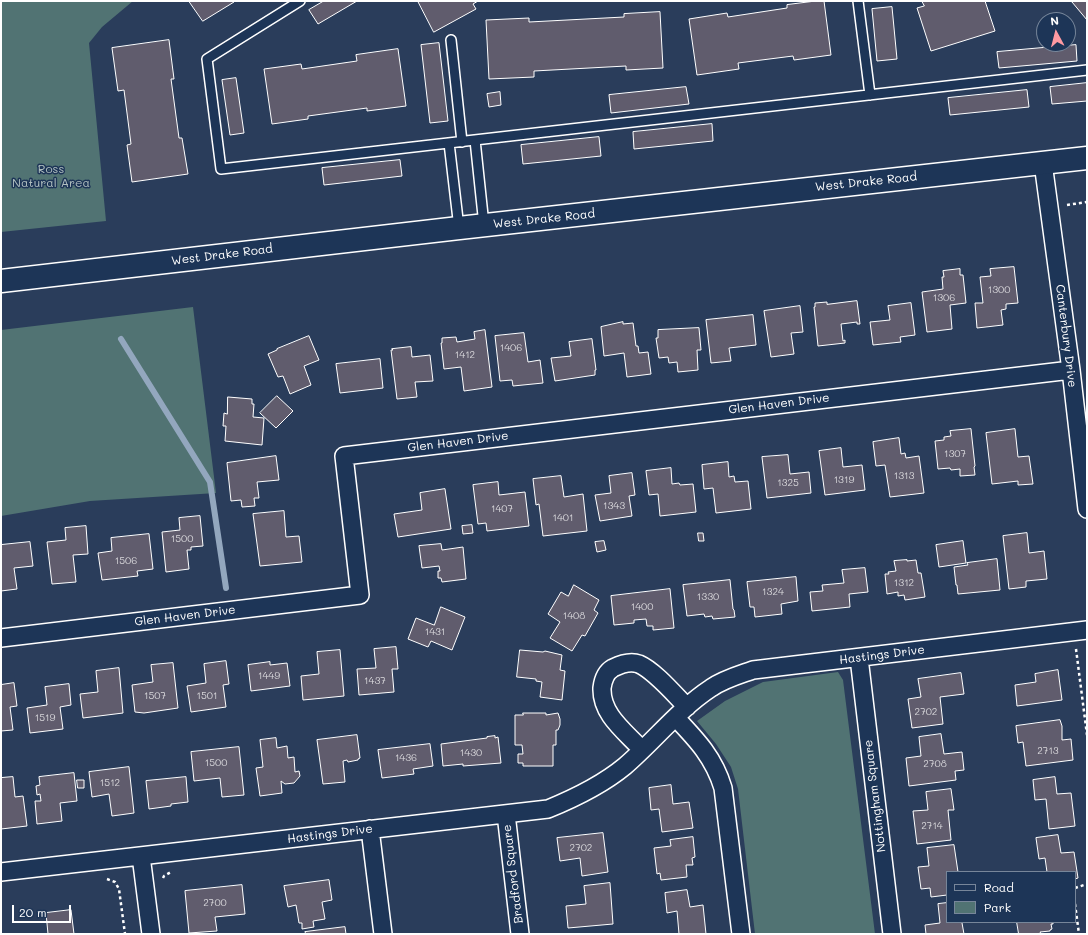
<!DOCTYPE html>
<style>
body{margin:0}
#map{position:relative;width:1088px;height:935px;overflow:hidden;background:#2a3d5b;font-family:Mali,sans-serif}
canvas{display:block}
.frame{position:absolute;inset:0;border:2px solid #fff;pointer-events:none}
.legend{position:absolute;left:946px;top:871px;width:130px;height:52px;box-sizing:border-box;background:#1d3557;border:1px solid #77869a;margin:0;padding:5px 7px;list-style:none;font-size:12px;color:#fff}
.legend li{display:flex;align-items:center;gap:8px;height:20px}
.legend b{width:20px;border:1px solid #77869a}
.north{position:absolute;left:1036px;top:12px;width:40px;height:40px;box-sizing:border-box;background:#1d3557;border:1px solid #77869a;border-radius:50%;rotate:353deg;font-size:11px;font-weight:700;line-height:16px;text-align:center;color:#fff}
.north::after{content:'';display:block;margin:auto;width:14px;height:18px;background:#ff9aa2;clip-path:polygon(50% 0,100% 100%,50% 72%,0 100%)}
.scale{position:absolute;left:12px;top:905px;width:59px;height:18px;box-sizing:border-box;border:2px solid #fff;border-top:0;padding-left:5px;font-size:12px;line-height:14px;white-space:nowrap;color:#fff;-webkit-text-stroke:3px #1d3557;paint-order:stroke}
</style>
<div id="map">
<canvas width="1088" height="935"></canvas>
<div class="frame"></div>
<ul class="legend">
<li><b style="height:5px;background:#1d3557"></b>Road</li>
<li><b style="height:11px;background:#517373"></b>Park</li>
</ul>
<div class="north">N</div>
<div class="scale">20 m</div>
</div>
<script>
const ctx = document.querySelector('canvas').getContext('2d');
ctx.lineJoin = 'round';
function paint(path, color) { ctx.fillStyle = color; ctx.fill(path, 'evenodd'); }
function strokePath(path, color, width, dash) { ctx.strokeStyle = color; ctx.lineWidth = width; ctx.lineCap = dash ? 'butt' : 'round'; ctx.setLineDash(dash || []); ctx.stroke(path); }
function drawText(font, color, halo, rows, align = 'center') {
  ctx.font = font + ' Mali,sans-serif'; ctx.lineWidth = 3; ctx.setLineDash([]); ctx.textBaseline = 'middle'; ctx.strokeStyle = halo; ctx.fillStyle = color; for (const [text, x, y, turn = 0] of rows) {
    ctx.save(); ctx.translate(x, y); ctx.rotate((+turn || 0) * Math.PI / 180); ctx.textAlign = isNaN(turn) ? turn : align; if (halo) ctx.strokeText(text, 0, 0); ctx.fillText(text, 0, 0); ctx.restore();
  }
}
paint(new Path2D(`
 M1,1H133L102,27L89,43L106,221L1,232Z
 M193,307L216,493L90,501L1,516V330Z
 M838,672L843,680L875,934H755L738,789L731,767L716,744L697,721L725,701L763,682Z`), '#517373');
strokePath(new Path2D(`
 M121,339L210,482L226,588`), '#93a7be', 6);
const building = new Path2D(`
 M189,1H234V2L203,21Z
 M324,1H357L318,24L309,10Z
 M418,1H478L473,4L476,9L434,32Z
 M816,1H824L831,55L794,60L793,56L738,63L739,69L697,75L689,19L727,13L728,17L787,8V5Z
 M922,1H985L995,31L931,51L917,8L924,6Z
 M1073,1H1087V20L1072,2Z
 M892,7L897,59L877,61L872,9Z
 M660,12L663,68L626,70V66L534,71V77L489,79L486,20L529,18V22L624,17V14Z
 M169,40L174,79H171L179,138H182L188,174L132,182L127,145L131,144L124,90L118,91L112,48Z
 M439,43L448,121L430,123L421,45Z
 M1076,45L1077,61L999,68L997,52Z
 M398,49L406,106L367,111V108L308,116V119L272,124L264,69L301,64L302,69L357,61L356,55Z
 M236,78L244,133L230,135L222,80Z
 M1087,83V101L1052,104L1050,87Z
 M686,87L689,104L611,113L609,95Z
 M1027,90L1029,107L950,115L948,98Z
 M500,92L501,105L489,107L487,94Z
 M712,124L713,141L634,149L633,132Z
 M599,137L601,156L523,164L521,145Z
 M400,160L402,176L324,185L322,168Z
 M1014,267L1018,303L1006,304V309L1001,310L1003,325L977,328L975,303H983L980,277L991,276L990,269Z
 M960,269V275H963L966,303L950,305L952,329L927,332L922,292L943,289L942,277H944L943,271Z
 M857,301L860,324H857V322L841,324L843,341L845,340V343L818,346L814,307H815V303L827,302V304Z
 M911,303L915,335L900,337L901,342L873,345L870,322L890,320L888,306Z
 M800,306L803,332L791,333L794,354L771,357L764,311Z
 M753,315L756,345L729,348L731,361L711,363L706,320Z
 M623,322V324L633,323L636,346H638L639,353L648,352L651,374L627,377L624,353L604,356L601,327Z
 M699,328L701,350H697L698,370L678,372L677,362L669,363L668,357L659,358L656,338H658V330Z
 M485,330L492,387L464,391L461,367L444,369L441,343H442V338L456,337L457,342L475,339L474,332Z
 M524,333L528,362L540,360L543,383L513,386L512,380L500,381L495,336Z
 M309,336L319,360L304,366L311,385L290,394L283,376L278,377L268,354L277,350V349Z
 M592,339L596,370H595V375L555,381L551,358L571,356L569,342Z
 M411,347L412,357L430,355L433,381L415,382L417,397L397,399L391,350H393L392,349Z
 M380,359L383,388L340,393L336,364Z
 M277,396L293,411L276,428L260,413Z
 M228,397L252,399V404H254L253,417L264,418L262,445L225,441L226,426H223L224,413L227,414Z
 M971,429L975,466L974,467L975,475L960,476V469L951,470L950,468L938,469L935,441L944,440V437L951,436L950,431Z
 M1015,429L1018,457L1029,456L1033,484L1018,485V481L992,484L986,433Z
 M899,438L901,454L905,453L906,458L919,456L924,493L890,497L885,465L876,466L873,442Z
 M841,448L843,467L862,465L865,490L825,495L819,451Z
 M788,455L790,474L809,472L811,493L767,498L762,457Z
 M276,456L279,480L257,482L259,498H254L255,506L242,507L241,500L231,501L227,463Z
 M728,462L729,477L734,476L735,482L748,481L751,509L716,513L713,488L704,489L702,465Z
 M671,468L672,484L679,483L680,485L693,484L696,512L660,516L658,494L649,495L646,471Z
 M632,473L635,495L629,496L632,516L600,521L595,495L611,493L609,476Z
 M561,476L564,497L583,494L587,531L543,536L539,504L536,505L533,479Z
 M498,482L499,495L525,492L529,526L487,531L486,523L478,524L473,485Z
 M445,489L451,529L398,537L394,514L422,510L420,493Z
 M284,511L286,537L299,536L302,562L260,566L253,514Z
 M200,516L203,546L191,547V550H187L189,569L166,572L162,532L180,530L179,518Z
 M472,525L473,533L463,534L462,526Z
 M86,526L88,554L73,555L76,582L52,584L47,542L66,540L65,528Z
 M698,533H703L704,541H699Z
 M1027,533L1029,553L1044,551L1047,579L1026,581V587L1009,589L1003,536Z
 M149,534L153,569L137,571L138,576L102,580L98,553L112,551L111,538Z
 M604,541L606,550L597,552L595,542Z
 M963,541L966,563L939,567L936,545Z
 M30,542L33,566L14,568L17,589L1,591V545Z
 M441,544L442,550L463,547L466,579L442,582L441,578H438V571H440L439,566L422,568L419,546Z
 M997,559L1000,590L958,594L957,585H956L954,567L968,565L967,563Z
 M907,560V561L916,560L918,573H921L925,597L905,600L904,595L898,596V592L887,594L885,574H889L888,572L896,571L894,561Z
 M865,568L868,592L849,594L850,607L812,611L810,592L823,591L822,585L844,583L842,570Z
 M796,577L798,601L781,604L782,614L755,617L754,607H750L747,582Z
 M730,580L733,609L734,610L735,617L713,619L712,616L705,617L704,614L687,616L683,585Z
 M574,585L599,600L594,610L598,613L585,636L582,635L572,651L550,638L560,622L548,614L561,592L568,596Z
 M670,589L674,628L653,630V626H647L646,619L634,620V623L614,625L611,596Z
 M441,607L465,617L452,650L431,641L428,647L408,639L416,618L434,625Z
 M396,647L398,669H392L394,692L359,695L357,669L376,668L374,649Z
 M340,650L344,696L303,700L301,676L319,674L317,652Z
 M520,650L543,652L545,651L562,655L560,670L565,671L562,700L540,697L542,682L536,681V679L517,677Z
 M226,661L229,684L223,685L226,707L191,712L187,686L206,683L204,664Z
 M270,662V665L287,663L290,686L251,691L248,665Z
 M173,663L178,708L144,713L135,712L132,685L153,682L151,665Z
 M119,668L123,713L83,718L80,694L98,692L96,671Z
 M1058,670L1062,700L1017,706L1015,685L1036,682L1035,674Z
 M961,673L964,694L940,697L943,724L912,728L908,699L921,697L918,679Z
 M14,683L17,706L10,707L13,730L1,731V685Z
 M69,684L71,705L60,707L63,729L30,733L27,708L47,705L45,687Z
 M523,713H546V715L558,713L560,719V725L558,730H556V745H553V766H523V763H518V754H523L522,745H515V715H523Z
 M1060,720L1062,726V740L1071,739L1073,760L1026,766L1023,742L1018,743L1016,726Z
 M941,734L944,754L962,752L964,770L955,771L956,780L909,786L906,758L921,756L919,737Z
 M357,735L360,758L358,759V760L348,762L347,760L343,761L345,782L323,784L317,740Z
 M495,736V738L498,737L501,763L463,766V764L443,766L441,744L487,738V737Z
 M276,738L277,748L287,746L288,758L294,757L295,772L299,771L300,776L294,783L285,784L281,781L282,793L260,796L256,768L263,767L260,740Z
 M430,744L433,766L413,769L414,774L382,778L378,750Z
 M239,747L244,795L222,797L220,778L194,781L191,752Z
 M129,767L134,813L112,816L109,794L92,797L89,772Z
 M74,773L77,801L60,803L62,821L37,824L35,801H41L40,794L37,795L36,786L40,785L39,777Z
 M13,777L15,797L23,796L27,826L1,829V778Z
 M186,777L188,802L171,804V806L149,809L146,781Z
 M1055,777L1057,794L1071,793L1075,826L1049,829L1046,799L1035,800L1033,780Z
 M77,780H84V788H78Z
 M671,785L673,804L689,802L693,828L662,832L659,809L651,810L649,788Z
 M951,789L954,810H948L951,840L917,844L913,811L928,810L926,792Z
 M603,833L608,872L582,876L580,858L560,861L557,838Z
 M1058,835L1061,853L1074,852L1078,878L1075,879V872H1047L1045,858L1039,859L1036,838Z
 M693,837L695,857L692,858L693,865H686L687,877L661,880L660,873L657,874L654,848L671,846L670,840Z
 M954,845L958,872H947V895L931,897L930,888L921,889L918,867L929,866L927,848Z
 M329,880L332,900L322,902L325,919L313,921L314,927L302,929V923H299L296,905L288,907L284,886Z
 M610,883L613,924L568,928L566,906L586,904L584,886Z
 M242,885L245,914L215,917L217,931L189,933L185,891Z
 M687,890L690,907L703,905L706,934H679L677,911L667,913L665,893Z
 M947,903V922H963L962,923L964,934H926L925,925L940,923L938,904Z
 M71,910L74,934H48L46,913Z
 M1017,922H1053V924H1051L1052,929L1050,930V931L1040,932L1041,934H1019Z
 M345,927L346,934H306L305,932Z`);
paint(building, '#605c6d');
strokePath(building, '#fff', 1);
const lane = new Path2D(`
 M300,1L207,59L221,169L1087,70
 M858,1L870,95
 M451,40L462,142
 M475,140L484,225
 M449,143L459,228`);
const street = new Path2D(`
 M1043,163L1071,370L1087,509
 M1,638L360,595L344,456L1071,370
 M859,658L892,934
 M676,718C697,740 714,758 723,788L741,934
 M642,750C626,732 601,715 602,688C603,680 606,672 613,668C621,664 631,661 639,664C655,671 675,695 687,707
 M506,814L520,934
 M370,829L383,934
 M141,856L151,934
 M1,872L548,809C575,798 602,785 625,766C654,741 679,709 711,688C724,679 739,675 753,670L1087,630`);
const primary = new Path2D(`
 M1,281L459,228L1087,158`);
strokePath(lane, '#fff', 12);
strokePath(street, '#fff', 20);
strokePath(primary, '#fff', 25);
strokePath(new Path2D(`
 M1067,205L1087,202
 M1076,649L1087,735
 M163,878L164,876L171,872
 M107,879L115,882L119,889L125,934
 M1075,888L1087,884
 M1075,904L1079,934`), '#fff', 2.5, [3, 3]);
strokePath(lane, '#1d3557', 9);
strokePath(street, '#1d3557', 17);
strokePath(primary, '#1d3557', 22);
drawText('10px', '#d7d6da', null, [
 ["1300",999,290],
 ["1306",944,298],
 ["1406",511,348],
 ["1412",465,355],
 ["1307",955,454],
 ["1313",904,476],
 ["1319",844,480],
 ["1325",788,483],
 ["1343",614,506],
 ["1407",502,509],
 ["1401",563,518],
 ["1500",182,539],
 ["1506",126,561],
 ["1312",904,583],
 ["1324",773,592],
 ["1330",708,597],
 ["1400",642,607],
 ["1408",574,616],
 ["1431",435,632],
 ["1449",269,676],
 ["1437",375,681],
 ["1507",155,696],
 ["1501",207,696],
 ["2702",926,712],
 ["1519",45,718],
 ["2713",1048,751],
 ["1430",471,753],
 ["1436",406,758],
 ["1500",216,763],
 ["2708",935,764],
 ["1512",110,783],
 ["2714",932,826],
 ["2702",581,848],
 ["2700",215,903]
]);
drawText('12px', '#b1c0c0', '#1d3557', [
 ["Ross",51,169],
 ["Natural Area",51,183]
]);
drawText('12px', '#fff', '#1d3557', [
 ["West Drake Road",866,182,-6],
 ["West Drake Road",544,219,-6],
 ["West Drake Road",222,255,-7],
 ["Canterbury Drive",1066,336,83],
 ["Glen Haven Drive",779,404,-7],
 ["Glen Haven Drive",458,442,-7],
 ["Glen Haven Drive",185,616,-7],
 ["Hastings Drive",882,655,-7],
 ["Nottingham Square",875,796,-97],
 ["Hastings Drive",330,834,-7],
 ["Bradford Square",513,874,-97]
]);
</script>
